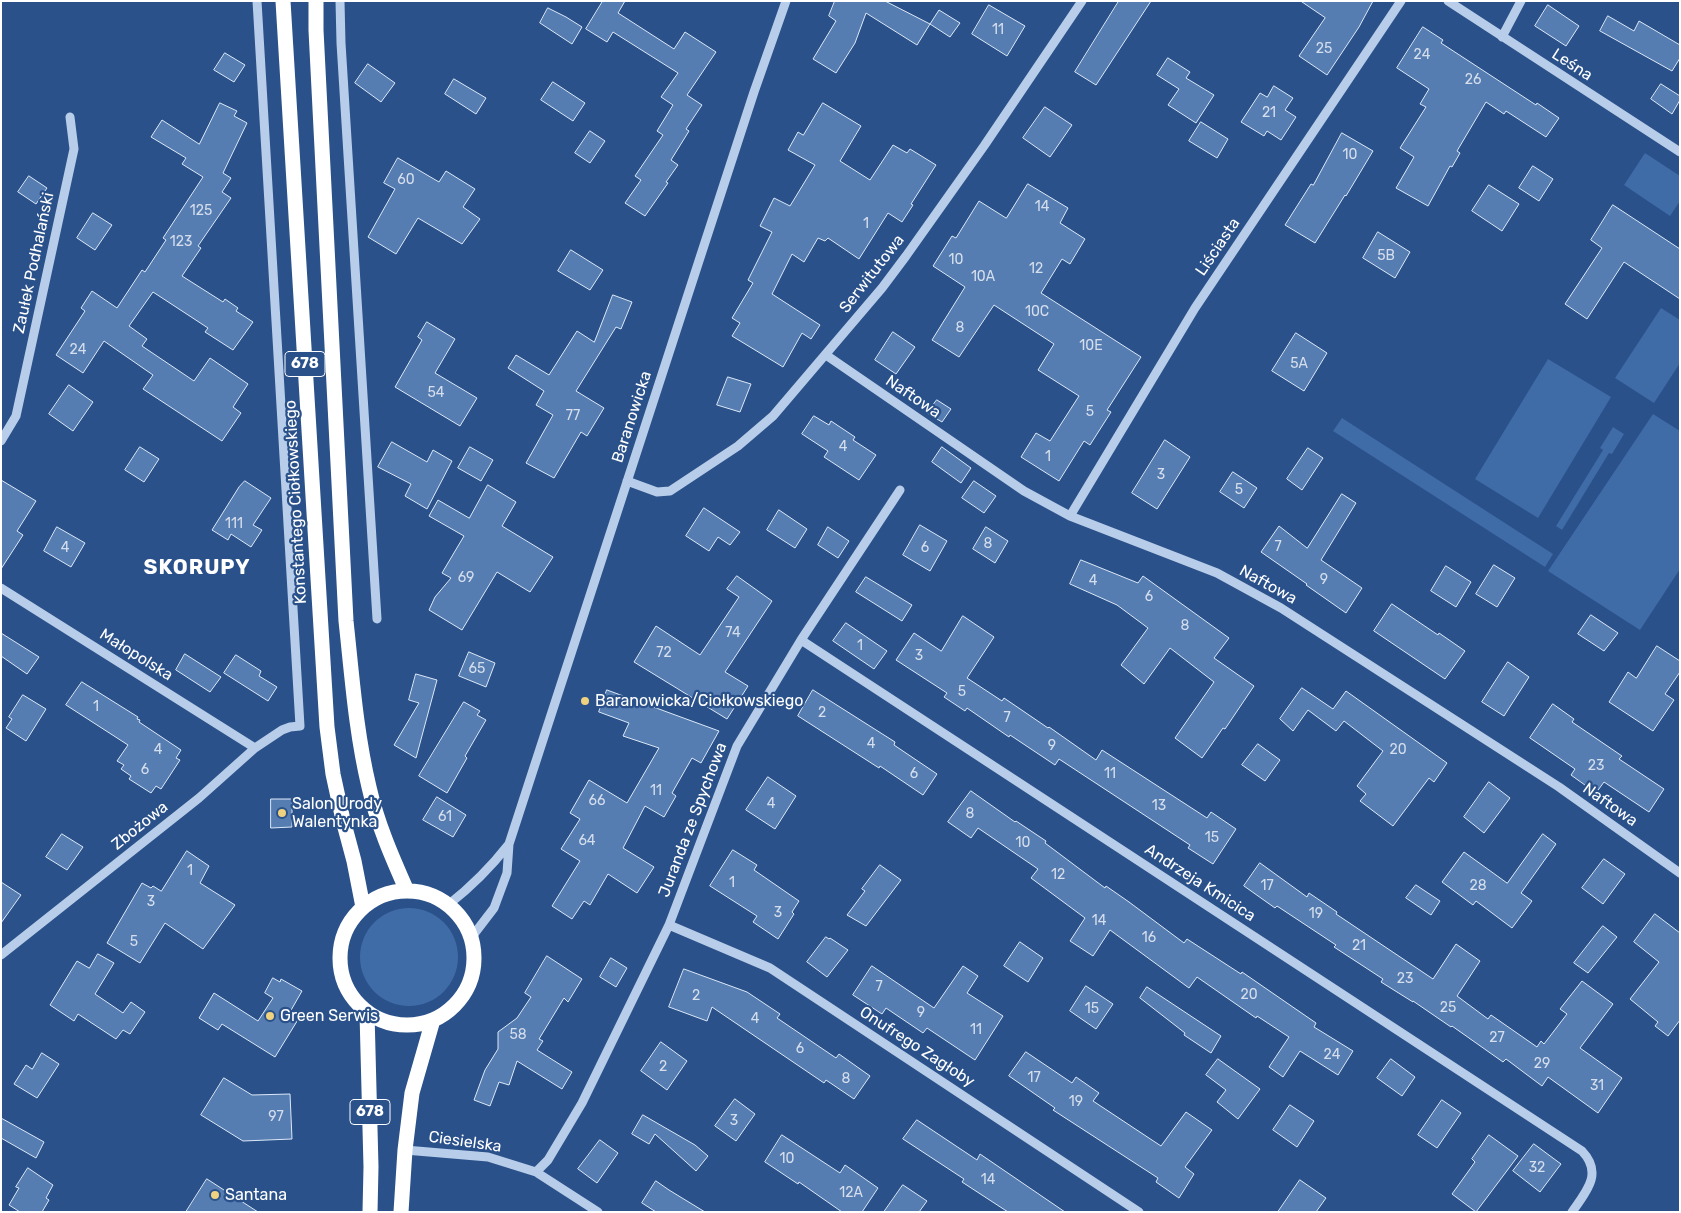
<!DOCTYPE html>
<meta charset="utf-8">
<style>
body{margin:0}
#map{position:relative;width:1681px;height:1213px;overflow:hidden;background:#2a518a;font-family:Rubik,sans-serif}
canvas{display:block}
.frame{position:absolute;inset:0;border:2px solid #fff;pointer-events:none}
</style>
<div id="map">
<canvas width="1681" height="1213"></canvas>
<div class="frame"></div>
</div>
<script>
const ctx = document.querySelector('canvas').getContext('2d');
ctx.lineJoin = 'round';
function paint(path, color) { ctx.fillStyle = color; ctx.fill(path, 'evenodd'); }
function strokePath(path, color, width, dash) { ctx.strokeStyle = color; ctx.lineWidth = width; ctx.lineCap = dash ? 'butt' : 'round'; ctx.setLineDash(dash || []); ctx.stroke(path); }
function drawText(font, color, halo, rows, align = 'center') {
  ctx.font = font + ' Rubik,sans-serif'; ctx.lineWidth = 4.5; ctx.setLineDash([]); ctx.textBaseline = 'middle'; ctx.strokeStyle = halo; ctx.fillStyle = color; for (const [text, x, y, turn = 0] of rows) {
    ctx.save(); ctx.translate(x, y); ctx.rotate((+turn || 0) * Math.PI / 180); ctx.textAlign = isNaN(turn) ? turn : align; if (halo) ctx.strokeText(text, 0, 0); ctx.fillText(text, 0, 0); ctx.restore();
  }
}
paint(new Path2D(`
 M1645,153L1680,176V201L1670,216L1624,185Z
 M1661,308L1680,320V363L1654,403L1615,378Z
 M1548,359L1611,397L1538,518L1475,479Z
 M1653,414L1680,431V569L1640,630L1548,571Z
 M1342,418L1553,554L1545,567L1333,431Z
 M1613,427L1624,434L1612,454L1609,453L1562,530L1556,526L1603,450L1600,448Z
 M360 957a49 49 0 1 1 98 0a49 49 0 1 1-98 0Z`), '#3f6ba6');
const building = new Path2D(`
 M603,1H625L618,13L674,49L685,32L716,52L687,95L702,105L686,129L689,131L671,160L678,165L666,182L668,183L645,216L625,203L641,180L635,176L663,135L657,131L673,105L661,97L678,73L613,32L607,42L586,29Z
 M835,1H885L930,24L939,10L960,23L950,37L930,24L917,45L866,13L855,43L836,73L813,59L836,21L829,16Z
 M1119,1H1151L1096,85L1075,72Z
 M1301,1H1373L1359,27L1327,75L1299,56L1325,18Z
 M989,5L1025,26L1007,56L972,34Z
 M1548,5L1579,26L1566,46L1535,26Z
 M548,8L566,17L582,27L572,44L540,23Z
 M1608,16L1634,31L1639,21L1680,45V58L1672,71L1600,31Z
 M1423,27L1443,40L1441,43L1536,105L1537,103L1559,118L1546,137L1506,111L1504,114L1486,102L1457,151L1460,153L1452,167L1450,166L1428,206L1396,188L1414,157L1400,148L1426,107L1420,104L1429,89L1397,68Z
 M225,53L245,65L234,82L214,70Z
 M1168,58L1190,72L1186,78L1214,95L1196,123L1168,105L1179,89L1157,75Z
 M368,64L395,83L381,102L355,83Z
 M454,79L486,98L476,114L445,94Z
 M553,82L585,103L573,121L541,100Z
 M1661,84L1680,96V100L1672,114L1651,99Z
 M1274,86L1293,98L1285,110L1296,117L1281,140L1267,131L1264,136L1241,122L1260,93L1267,97Z
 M220,103L237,111L234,116L247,123L223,173L231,178L222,192L231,198L198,246L201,248L182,276L223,302L225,299L238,308L236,311L253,322L233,350L205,332L208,328L153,292L129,326L147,339L142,346L194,381L210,358L248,384L233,407L241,413L222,441L143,389L153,375L104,341L83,373L56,355L85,311L81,308L92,291L117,308L142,270L145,272L166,240L163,238L203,177L182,164L186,158L151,137L162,120L199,144Z
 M823,103L861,126L840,161L870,180L893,145L907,153L910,149L936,165L911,204L913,205L902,222L888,213L859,259L828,238L825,241L818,238L804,262L792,254L772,294L820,325L811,339L802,333L783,367L732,336L740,323L732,318L753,283L748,280L772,232L760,226L774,198L790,206L815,165L788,150L798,132L803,135Z
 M1045,107L1072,125L1050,157L1023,138Z
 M1201,122L1228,139L1217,158L1189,141Z
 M590,131L605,141L590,163L575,153Z
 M1342,133L1373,151L1346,196L1345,195L1315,243L1285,225L1311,184L1313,185Z
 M398,158L439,182L446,171L475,189L463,207L480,219L462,244L418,218L396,254L368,237L395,189L384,183Z
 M1533,166L1553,179L1539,201L1519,188Z
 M29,176L47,188L36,204L18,192Z
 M1028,184L1068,208L1060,223L1085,239L1070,264L1062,259L1041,293L1141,357L1107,410L1111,412L1090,445L1084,441L1059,481L1021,457L1036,433L1050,441L1079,396L1038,370L1054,344L994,305L959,357L932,340L965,287L933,266L952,236L956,238L979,201L1006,218Z
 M1489,185L1519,204L1502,231L1472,211Z
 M1613,205L1680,249V299L1624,262L1587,319L1565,304L1602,248L1591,240Z
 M93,213L112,225L95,250L77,238Z
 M1378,232L1410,252L1395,278L1363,258Z
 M571,250L603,270L590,290L558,271Z
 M613,295L632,302L621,329L616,327L576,391L604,408L587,436L581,432L554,478L526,463L553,415L536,405L544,391L508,368L516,355L549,375L577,331L594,342Z
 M427,322L455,339L435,373L477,398L460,426L395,387L422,340L418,337Z
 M893,332L915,347L896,374L875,360Z
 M1296,333L1327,353L1304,391L1272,371Z
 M728,377L751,384L740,412L717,405Z
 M69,385L93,402L73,431L49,414Z
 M937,400L951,409L942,422L927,413Z
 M814,416L829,425L831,421L855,437L853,440L876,455L859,480L824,457L828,451L802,434Z
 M1165,440L1190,457L1157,509L1132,493Z
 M392,442L427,462L433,450L452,461L427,509L405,496L411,484L378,467Z
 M140,447L159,459L144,482L125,470Z
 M470,447L493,460L481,481L458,468Z
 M942,447L971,468L961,483L932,462Z
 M1308,448L1323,458L1302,490L1287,479Z
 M1233,472L1257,488L1244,508L1220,492Z
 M1,480L36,501L17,531L23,535L1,569Z
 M245,481L271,498L253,525L262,530L251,547L231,534L228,540L212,530L239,487Z
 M974,481L996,496L984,513L962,498Z
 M488,485L516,502L502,526L553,557L530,592L497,572L462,630L429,610L435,597L451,578L442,573L464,536L429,516L438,500L469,518Z
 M1342,494L1356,503L1321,560L1362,588L1346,613L1306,585L1307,584L1261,552L1279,526L1307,548Z
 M704,508L740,532L730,545L718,537L709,551L686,536Z
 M779,510L807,529L795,548L767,530Z
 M920,525L947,541L930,571L903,555Z
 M57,527L85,543L71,567L44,551Z
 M828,527L849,541L838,558L818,545Z
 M986,527L1008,541L995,563L973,549Z
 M1081,560L1138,583L1143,576L1229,638L1214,658L1254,686L1225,729L1223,728L1202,758L1175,738L1214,682L1170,648L1144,684L1121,665L1148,628L1117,605L1070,584Z
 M1494,565L1515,578L1497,607L1476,594Z
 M1446,566L1471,582L1456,607L1431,591Z
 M737,576L772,601L725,672L748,686L727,719L634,662L656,626L700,655L739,597L727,589Z
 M866,577L912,605L902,621L856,592Z
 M1392,604L1438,635L1439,633L1465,651L1445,679L1374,631Z
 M1591,615L1618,633L1604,651L1578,634Z
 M963,616L994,637L967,678L1002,701L1004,698L1048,728L1049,727L1096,760L1102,750L1207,818L1211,812L1236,829L1213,864L1188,848L1190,845L1059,759L1055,765L1010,735L1009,737L967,708L965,711L944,697L947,693L896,660L914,633L941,651Z
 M846,623L887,651L874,669L833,641Z
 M1,633L39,657L27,674L1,656Z
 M1657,646L1680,661V672L1665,694L1674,700L1653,731L1609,702L1628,672L1636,678Z
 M469,652L495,663L486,687L459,676Z
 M185,654L221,677L210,692L176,670Z
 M236,655L261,671L259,676L277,687L268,701L224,673Z
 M1508,662L1529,677L1504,716L1482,702Z
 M416,674L437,680L416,758L394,745L419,703L409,700Z
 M82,682L138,717L137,719L140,720L139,722L181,750L176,758L180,760L161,789L156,786L151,793L129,779L131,776L121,769L124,765L117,761L128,745L66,705Z
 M1302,688L1333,709L1346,691L1447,763L1434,782L1429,778L1393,826L1360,801L1366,794L1357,786L1383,751L1344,721L1336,731L1308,710L1293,731L1280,719Z
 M607,690L719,731L701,763L692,758L672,793L676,796L664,817L645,806L623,848L654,867L637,893L608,874L590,905L584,901L572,919L552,906L580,861L561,849L580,819L570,813L589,780L627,803L659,748L623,736L629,723L599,712Z
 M813,690L895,742L894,745L937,774L923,795L880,766L879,768L798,716Z
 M23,695L46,709L26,741L6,728L12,719L9,717Z
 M464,702L480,711L477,715L486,720L465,756L467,758L447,793L419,776Z
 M1553,704L1574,719L1572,722L1622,756L1619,759L1664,789L1649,812L1604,782L1596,793L1571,775L1575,769L1530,738Z
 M1258,744L1280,760L1265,781L1242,765Z
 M768,777L796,796L775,829L746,810Z
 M1489,782L1510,798L1484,833L1464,817Z
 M971,791L1015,822L1016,821L1046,841L1045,843L1105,888L1106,886L1129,902L1184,943L1187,939L1241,974L1242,972L1316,1023L1314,1027L1353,1051L1338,1075L1300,1051L1283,1077L1269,1067L1289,1037L1257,1016L1256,1018L1197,977L1189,988L1110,930L1093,956L1070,941L1085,918L1031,878L1038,869L978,828L971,838L948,822Z
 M437,797L466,815L453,837L423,820Z
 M271,799H292V827L271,828Z
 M62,834L83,847L67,870L46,857Z
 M1543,834L1556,844L1521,893L1532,901L1512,928L1476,901L1473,905L1442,882L1464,852L1507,883Z
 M733,850L757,865L754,870L799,901L792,912L794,914L778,939L753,922L757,916L710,886Z
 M187,851L209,866L200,883L235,905L203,949L165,923L140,963L107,943L142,883L151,888L153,886L161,891Z
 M1604,859L1625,874L1603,904L1582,888Z
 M1260,863L1307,897L1309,893L1337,912L1336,914L1433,979L1456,944L1480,961L1457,996L1488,1019L1491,1015L1537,1047L1541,1041L1544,1044L1567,1014L1560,1009L1582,981L1613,1004L1580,1048L1622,1078L1598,1113L1548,1077L1542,1086L1506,1059L1503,1062L1452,1026L1451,1027L1413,1001V1002L1381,982L1383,979L1334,947L1336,945L1277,906L1275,908L1244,886Z
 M880,865L901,880L866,926L847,915L865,891L862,889Z
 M1,882L21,895L1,923Z
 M1416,885L1440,901L1431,915L1406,898Z
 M1655,914L1680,933V1020L1668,1036L1655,1026L1658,1022L1630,999L1659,962L1634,942Z
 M1603,926L1617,937L1588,973L1574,963Z
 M826,937L829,939L830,938L848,950L827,977L807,962Z
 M1020,942L1043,958L1028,982L1004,966Z
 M98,954L114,963L95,994L123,1013L131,1002L145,1012L130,1034L123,1030L116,1039L78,1014L74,1021L50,1005L77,961L89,968Z
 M547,956L582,979L568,1002L564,998L539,1039L543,1041L537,1050L572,1072L562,1089L517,1061L509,1085L499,1082L490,1106L474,1100L485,1070L498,1049V1032L517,1018L531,997L525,993Z
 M611,958L627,968L616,987L600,977Z
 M872,966L934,1008L963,966L978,976L967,993L1003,1016L975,1060L927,1028L923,1033L886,1008L882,1014L853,995Z
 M684,969L747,992L780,1014L777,1018L836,1058L839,1054L870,1076L854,1099L826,1080L824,1083L712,1007L707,1021L669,1007Z
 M273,978L280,982L281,979L302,991L290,1012L299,1018L275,1057L222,1024L218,1030L199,1018L214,993L258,1021L273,998L265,993Z
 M1086,986L1113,1004L1096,1029L1070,1011Z
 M1147,987L1221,1036L1211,1053L1184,1035L1185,1033L1140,998Z
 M661,1042L687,1061L667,1090L641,1071Z
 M1026,1052L1072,1083L1076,1077L1099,1093L1093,1101L1161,1146L1186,1112L1212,1130L1185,1167L1194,1174L1179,1198L1156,1182L1158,1178L1053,1110L1055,1108L1009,1076Z
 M42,1053L59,1064L37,1098L14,1084L26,1065L32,1069Z
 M1218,1059L1260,1089L1238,1119L1217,1102L1226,1090L1206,1075Z
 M1391,1059L1415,1077L1402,1096L1377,1078Z
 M224,1078L252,1095L290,1094L292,1139L243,1141L201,1115Z
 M735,1099L755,1114L736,1141L715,1126Z
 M1442,1100L1461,1113L1437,1148L1418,1135Z
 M1290,1105L1314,1121L1297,1147L1273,1130Z
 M643,1115L695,1145L708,1156L696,1171L655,1134L649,1144L632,1134Z
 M1,1118L44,1142L36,1158L1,1138Z
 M917,1120L977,1160L980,1154L1065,1212H1008L962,1182L964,1179L903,1139Z
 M782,1135L840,1173L845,1165L878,1188L862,1212H842L799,1182L798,1184L765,1162Z
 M1489,1135L1518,1156L1476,1212L1452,1194L1475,1162L1472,1159Z
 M600,1140L618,1153L597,1183L578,1169Z
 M1534,1144L1561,1164L1540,1192L1513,1171Z
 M28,1168L53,1185L46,1198L49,1200L42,1212H20L9,1205L19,1188L16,1187Z
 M207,1179L258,1212H186Z
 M1300,1180L1326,1198L1316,1212H1278Z
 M656,1181L669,1190L705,1212H656L642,1203Z
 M903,1185L927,1201L919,1212H884Z`);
paint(building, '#567db2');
strokePath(building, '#dce8f7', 1);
strokePath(new Path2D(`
 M340,1L341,43L377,619
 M1448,1L1680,152
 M1502,37L1521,1
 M826,355L1024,491L1070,516L1217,573L1281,608L1559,787L1680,873
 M1,441L16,416L74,149L70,117
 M627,481L657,492L670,491L738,446L773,416L882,288L906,256L984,146L1082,1
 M1070,516L1195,308L1401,1
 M1,588L255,748
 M801,640L1582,1151C1603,1173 1587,1191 1572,1212
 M448,905C471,887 491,867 509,844
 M669,925L770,968L1139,1212
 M471,938L494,908L507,873L509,844L754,92L786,1
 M1,955L199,798L255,748L282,730L290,727L300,726L257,1
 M405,1150L488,1157L536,1172L598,1212
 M536,1172L548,1160L582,1103L669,925L737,746L801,640L900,490`), '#b8cde9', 9);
strokePath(new Path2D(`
 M283,1L327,727L333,774L343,820L354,861L363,907
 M316,1V30L346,621C352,676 356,733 369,787C377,823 392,857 407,891
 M340 958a67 67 0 1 1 134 0a67 67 0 1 1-134 0Z
 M367,1013L371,1167L370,1212
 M401,1212L405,1150L412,1093L433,1020`), '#fff', 15);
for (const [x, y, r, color] of [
 [585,701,5,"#efd280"],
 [282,813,5,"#efd280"],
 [270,1016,5,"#efd280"],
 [215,1195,5,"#efd280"]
]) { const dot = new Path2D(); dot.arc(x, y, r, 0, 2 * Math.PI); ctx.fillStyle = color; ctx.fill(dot); strokePath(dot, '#2a518a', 2); }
drawText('14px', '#d5deec', null, [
 ["11",998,30],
 ["25",1324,49],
 ["24",1422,55],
 ["26",1473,80],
 ["21",1269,113],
 ["10",1350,155],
 ["60",406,180],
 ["14",1042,207],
 ["125",201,211],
 ["1",866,224],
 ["123",181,242],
 ["5B",1386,256],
 ["10",956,260],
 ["12",1036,269],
 ["10A",983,277],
 ["10C",1037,312],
 ["8",960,328],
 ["10E",1091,346],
 ["24",78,350],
 ["5A",1299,364],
 ["54",436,393],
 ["5",1090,412],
 ["77",573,416],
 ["4",843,447],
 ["1",1048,457],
 ["3",1161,475],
 ["5",1239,490],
 ["111",234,524],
 ["8",988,544],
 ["7",1278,547],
 ["4",65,548],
 ["6",925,548],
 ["69",466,578],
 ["9",1324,580],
 ["4",1093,581],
 ["6",1149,597],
 ["8",1185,626],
 ["74",733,633],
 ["1",860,646],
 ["72",664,653],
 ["3",919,656],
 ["65",477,669],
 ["5",962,692],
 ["1",96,707],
 ["2",822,713],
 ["7",1007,718],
 ["4",871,744],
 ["9",1052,746],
 ["4",158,750],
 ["20",1398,750],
 ["23",1596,766],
 ["6",145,770],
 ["6",914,774],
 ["11",1110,774],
 ["11",656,791],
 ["66",597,801],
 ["4",771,804],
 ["13",1159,806],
 ["8",970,814],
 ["61",445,817],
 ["15",1212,838],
 ["64",587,841],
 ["10",1023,843],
 ["1",190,871],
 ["12",1058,875],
 ["1",732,883],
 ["17",1267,886],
 ["28",1478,886],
 ["3",151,902],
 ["3",778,913],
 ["19",1316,914],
 ["14",1099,921],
 ["16",1149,938],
 ["5",134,942],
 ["21",1359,946],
 ["23",1405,979],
 ["7",879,987],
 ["20",1249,995],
 ["2",696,996],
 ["25",1448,1008],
 ["15",1092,1009],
 ["9",921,1013],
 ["4",755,1019],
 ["11",976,1030],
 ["58",518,1035],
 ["27",1497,1038],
 ["6",800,1049],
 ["24",1332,1055],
 ["29",1542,1064],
 ["2",663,1067],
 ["17",1034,1078],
 ["8",846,1079],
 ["31",1597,1086],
 ["19",1076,1102],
 ["97",276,1117],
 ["3",734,1121],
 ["10",787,1159],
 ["32",1537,1168],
 ["14",988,1180],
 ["12A",851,1193]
]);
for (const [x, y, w] of [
 [305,364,40],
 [370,1112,40]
]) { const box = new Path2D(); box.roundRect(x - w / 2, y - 12.5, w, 25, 4); ctx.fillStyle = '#2a518a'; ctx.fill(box); strokePath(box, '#fff', 1); }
drawText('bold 15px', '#fff', null, [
 ["678",305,364],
 ["678",370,1112]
]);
drawText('16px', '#fff', '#2a518a', [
 ["Leśna",1572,65,33],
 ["Liściasta",1218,247,-56],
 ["Zaułek Podhalański",34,263,-78],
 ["Serwitutowa",872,274,-52],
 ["Naftowa",913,397,34],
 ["Baranowicka",632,417,-72],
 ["Konstantego Ciołkowskiego",296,502,-93],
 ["Naftowa",1268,585,29],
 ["Małopolska",136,655,32],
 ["Naftowa",1610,805,35],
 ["Juranda ze Spychowa",693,820,-69],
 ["Zbożowa",140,826,-39],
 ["Andrzeja Kmicica",1200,883,33],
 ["Onufrego Zagłoby",917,1047,33],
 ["Ciesielska",465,1142,8]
]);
drawText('16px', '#fff', '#2a518a', [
 ["Baranowicka/Ciołkowskiego",595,701],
 ["Salon Urody",292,804],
 ["Walentynka",292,822],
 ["Green Serwis",280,1016],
 ["Santana",225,1195]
], 'left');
ctx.letterSpacing = '1px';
drawText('bold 21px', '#fff', '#2a518a', [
 ["SKORUPY",197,568]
]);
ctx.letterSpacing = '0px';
</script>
